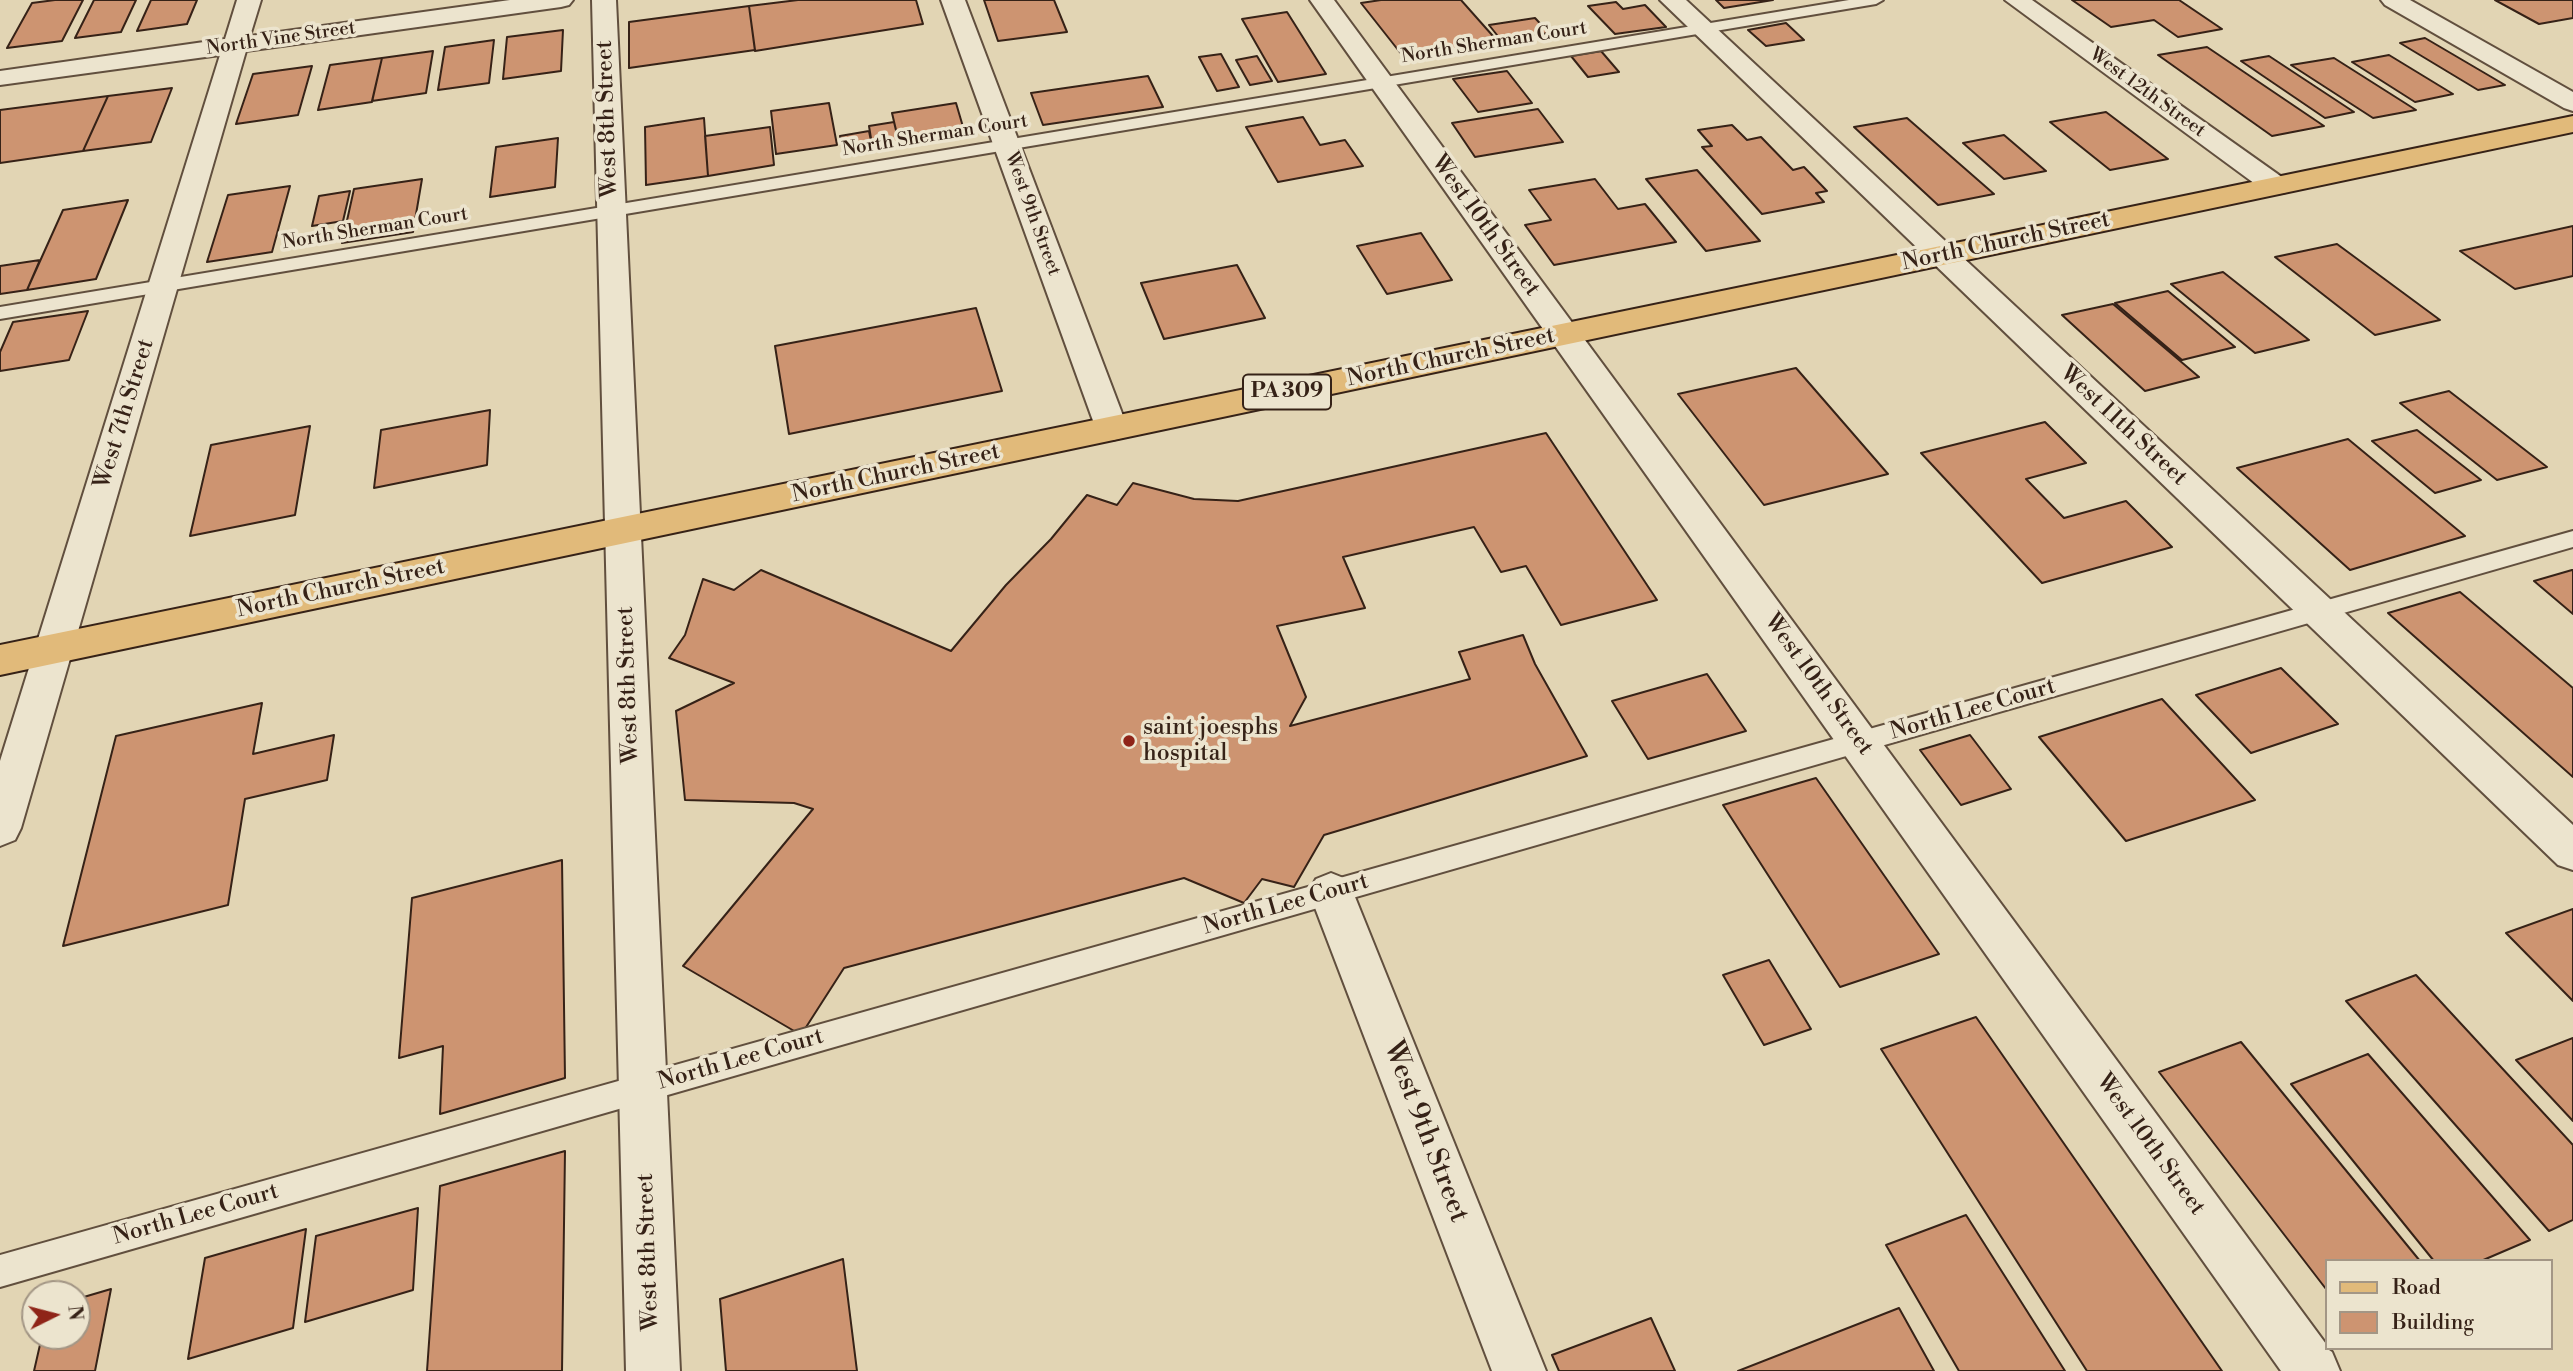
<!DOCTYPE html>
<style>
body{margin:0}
#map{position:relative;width:2573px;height:1371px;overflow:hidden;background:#e2d5b4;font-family:"Libre Bodoni",serif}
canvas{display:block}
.legend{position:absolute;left:2325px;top:1259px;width:228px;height:91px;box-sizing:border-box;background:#ece4ce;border:2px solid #a39685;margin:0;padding:9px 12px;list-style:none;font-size:21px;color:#362217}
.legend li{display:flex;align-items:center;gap:14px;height:35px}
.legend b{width:35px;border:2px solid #a39685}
.north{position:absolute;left:21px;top:1280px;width:70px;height:70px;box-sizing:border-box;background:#ece4ce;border:2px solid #a39685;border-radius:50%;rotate:84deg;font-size:19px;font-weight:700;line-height:28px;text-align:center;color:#362217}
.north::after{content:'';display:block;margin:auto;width:24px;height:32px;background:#8f2418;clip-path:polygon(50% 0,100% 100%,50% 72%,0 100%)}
</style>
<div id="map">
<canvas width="2573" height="1371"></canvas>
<ul class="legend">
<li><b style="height:9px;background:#e1ba7a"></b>Road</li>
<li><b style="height:19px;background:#cd9471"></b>Building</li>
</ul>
<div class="north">N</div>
</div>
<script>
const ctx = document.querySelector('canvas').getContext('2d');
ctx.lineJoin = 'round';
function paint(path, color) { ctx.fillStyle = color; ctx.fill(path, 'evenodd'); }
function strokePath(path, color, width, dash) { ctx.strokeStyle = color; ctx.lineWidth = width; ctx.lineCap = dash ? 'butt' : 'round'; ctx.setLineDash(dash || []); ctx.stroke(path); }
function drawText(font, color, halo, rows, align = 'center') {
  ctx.font = font + ' "Libre Bodoni",serif'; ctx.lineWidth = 7; ctx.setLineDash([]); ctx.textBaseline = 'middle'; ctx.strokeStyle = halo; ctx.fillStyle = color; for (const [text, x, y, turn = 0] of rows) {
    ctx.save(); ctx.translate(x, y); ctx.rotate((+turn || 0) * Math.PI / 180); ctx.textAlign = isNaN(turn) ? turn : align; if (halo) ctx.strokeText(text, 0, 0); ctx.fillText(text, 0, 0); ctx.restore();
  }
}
const building = new Path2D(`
 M55,0H83L62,41L7,48L32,3Z
 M94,0H136L121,32L75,38Z
 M151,0H197L187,24L137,31Z
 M798,0H916L923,24L755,51L749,6Z
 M984,0H1054L1067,32L998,41Z
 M1381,0H1461L1500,44L1406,60L1361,3Z
 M1716,0H1773L1724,8Z
 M2072,0H2179L2222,29L2178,37L2154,20L2111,27Z
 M2495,0H2573V18L2539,24Z
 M1616,2L1623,9L1645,5L1666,27L1615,34L1588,6Z
 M749,6L755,50L629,68V22Z
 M1287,12L1326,74L1278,82L1242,19Z
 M1535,18L1549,33L1501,40L1489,25Z
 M1786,23L1804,40L1766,46L1748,30Z
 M563,30L561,71L503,79L507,37Z
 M2425,38L2505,85L2478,90L2400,43Z
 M494,40L489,83L438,90L445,47Z
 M2207,47L2324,126L2272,136L2158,55Z
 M433,51L426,93L372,101L382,58Z
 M1601,51L1619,72L1588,77L1571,56Z
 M1221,54L1239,87L1217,91L1199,57Z
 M2389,55L2453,94L2415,102L2352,62Z
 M1257,56L1272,81L1250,85L1236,60Z
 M2269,56L2354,112L2325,118L2241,61Z
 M382,58L372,102L318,110L330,65Z
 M2334,58L2416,110L2373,118L2291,65Z
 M312,66L298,115L236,124L253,74Z
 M1507,71L1532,103L1478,112L1453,79Z
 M1148,76L1163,107L1043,125L1031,93Z
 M172,88L151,142L83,151L108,96Z
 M108,96L83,151L0,163V110Z
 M829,103L837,145L776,154L771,111Z
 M956,103L966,137L900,147L892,113Z
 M1538,109L1563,142L1475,157L1452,123Z
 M2106,112L2168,159L2110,170L2050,122Z
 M1303,117L1320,145L1345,140L1363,166L1278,182L1246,127Z
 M704,118L708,176L646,185L645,127Z
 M1907,118L1994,194L1938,205L1854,127Z
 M894,122L900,147L873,151L869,126Z
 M1732,125L1747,140L1761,137L1793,170L1804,167L1827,191L1816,193L1824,202L1762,214L1702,147L1712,146L1698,130Z
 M770,127L774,165L708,176L705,136Z
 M869,131L873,151L844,155L840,136Z
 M2004,135L2046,171L2004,179L1963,143Z
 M558,138L555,187L490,197L496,147Z
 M1697,170L1760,241L1706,251L1646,179Z
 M422,179L413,232L342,243L354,189Z
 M1595,179L1618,209L1645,204L1676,242L1554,265L1525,225L1551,220L1529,190Z
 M290,186L272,252L207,262L228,195Z
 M350,191L343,221L312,226L319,196Z
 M128,200L96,279L27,290L63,210Z
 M2573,226V276L2515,289L2460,251Z
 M1421,233L1452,280L1387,294L1357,246Z
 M2337,244L2440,320L2375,335L2275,257Z
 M40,260L27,290L0,294V266Z
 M1237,265L1265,318L1164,339L1141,283Z
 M2223,272L2309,340L2255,353L2171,284Z
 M2168,291L2235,347L2182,360L2115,303Z
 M2113,304L2199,377L2145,391L2062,315Z
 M976,308L1002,391L789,434L775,346Z
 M88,311L69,360L0,371V352L13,322Z
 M1796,368L1888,474L1764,505L1678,394Z
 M2449,391L2547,467L2497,480L2400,403Z
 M490,410L487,465L374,488L381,430Z
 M2045,422L2086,463L2026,479L2064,518L2126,501L2172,547L2042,583L1921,453Z
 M310,426L295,515L190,536L211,445Z
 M2417,430L2481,480L2435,493L2372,441Z
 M1546,433L1657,600L1561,625L1526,566L1501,572L1474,527L1343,557L1365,608L1277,626L1306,697L1290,726L1470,679L1459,652L1523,635L1535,664L1587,756L1324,835L1294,887L1262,879L1244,903L1184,878L844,968L801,1035L683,966L813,809L794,803L685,800L676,711L734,683L669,658L685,635L703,579L734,590L761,570L951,651L1006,585L1051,539L1087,495L1117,505L1133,483L1194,499L1238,501Z
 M2348,439L2465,536L2350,570L2237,468Z
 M2572,570H2573V614L2534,581Z
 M2460,592L2573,688V777L2388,613Z
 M2281,668L2338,724L2251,753L2196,695Z
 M1707,674L1746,731L1648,759L1612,701Z
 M2162,699L2255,800L2126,841L2039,737Z
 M262,703L253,754L334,735L327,780L245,799L228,905L63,946L116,736Z
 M1970,735L2011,789L1961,805L1920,750Z
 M1816,778L1939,954L1840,987L1723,805Z
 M562,860L565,1078L440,1114L443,1046L399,1058L412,898Z
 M2573,909V1001L2506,933Z
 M1769,960L1811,1029L1764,1045L1723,975Z
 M2416,975L2573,1145V1220L2549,1231L2346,1001Z
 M1976,1017L2222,1371H2087L1881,1049Z
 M2573,1038V1121L2516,1060Z
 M2241,1042L2420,1261H2326V1289L2159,1072Z
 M2368,1054L2530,1240L2481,1261H2434L2291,1084Z
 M565,1151L562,1371H427L440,1186Z
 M418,1208L413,1290L305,1322L316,1236Z
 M1966,1215L2065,1371H1959L1886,1245Z
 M306,1229L293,1328L188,1359L205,1258Z
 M843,1259L857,1371H726L720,1299Z
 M111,1289L95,1371H34L42,1336H77V1299Z
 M1899,1308L1934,1371H1738Z
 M1651,1318L1675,1371H1559L1552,1355Z`);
paint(building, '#cd9471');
strokePath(building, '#362217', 2);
const lane = new Path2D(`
 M1849,0H1883L1876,4L0,319V307Z
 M2573,531V547L0,1287V1255Z`);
const street = new Path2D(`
 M237,0H261L250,36L510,0H573L569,5L561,7L246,51L21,828L15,840L0,846V761L220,55L0,85V71L225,39Z
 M592,0H616L680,1371H626Z
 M941,0H965L1128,429L1124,437L1112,440L1100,437L1096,429Z
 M1310,0H1334L2326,1344V1348L2332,1352L2340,1371H2281Z
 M1660,0H1686L2573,825V870L2558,865Z
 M2005,0H2032L2286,180L2290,186L2286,192L2276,194L2266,192Z
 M2381,0H2410L2573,92V111L2564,108L2385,5Z
 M1331,873L1346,879L1353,892L1546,1371H1492L1309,892L1316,879Z`);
const primary = new Path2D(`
 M2573,116V132L0,675V645Z`);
strokePath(lane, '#614f3e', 4);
strokePath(street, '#614f3e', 4);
strokePath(primary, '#362217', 4);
paint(lane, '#ece4ce');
paint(street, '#ece4ce');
paint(primary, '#e1ba7a');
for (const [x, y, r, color] of [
 [1129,741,7,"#8f2418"]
]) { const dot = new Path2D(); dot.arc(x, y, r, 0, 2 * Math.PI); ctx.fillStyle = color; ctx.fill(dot); strokePath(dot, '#ece4ce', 2.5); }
drawText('19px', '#362217', '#ece4ce', [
 ["North Vine Street",281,39,-8],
 ["North Sherman Court",1494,43,-9],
 ["West 12th Street",2147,93,36],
 ["North Sherman Court",935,136,-9],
 ["West 9th Street",1032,214,70],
 ["North Sherman Court",375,229,-9]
]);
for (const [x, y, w] of [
 [1287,392,88]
]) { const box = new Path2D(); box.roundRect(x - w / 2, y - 17.5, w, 35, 5); ctx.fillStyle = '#ece4ce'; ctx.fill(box); strokePath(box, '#362217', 2); }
drawText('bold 21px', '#362217', null, [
 ["PA 309",1287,392]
]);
drawText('23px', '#362217', '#ece4ce', [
 ["West 8th Street",608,119,-92],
 ["West 10th Street",1485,226,54],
 ["North Church Street",2006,242,-12],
 ["North Church Street",1451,358,-12],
 ["West 7th Street",125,414,-73],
 ["West 11th Street",2123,426,43],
 ["North Church Street",896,474,-12],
 ["North Church Street",341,589,-12],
 ["West 8th Street",629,685,-92],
 ["West 10th Street",1818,685,54],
 ["North Lee Court",1973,710,-16],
 ["North Lee Court",1286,905,-16],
 ["North Lee Court",741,1060,-16],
 ["West 10th Street",2150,1145,54],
 ["North Lee Court",196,1215,-16],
 ["West 8th Street",649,1252,-92]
]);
drawText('23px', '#362217', '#ece4ce', [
 ["saint joesphs",1143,728],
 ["hospital",1143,754]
], 'left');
drawText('28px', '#362217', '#ece4ce', [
 ["West 9th Street",1425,1132,69]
]);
</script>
